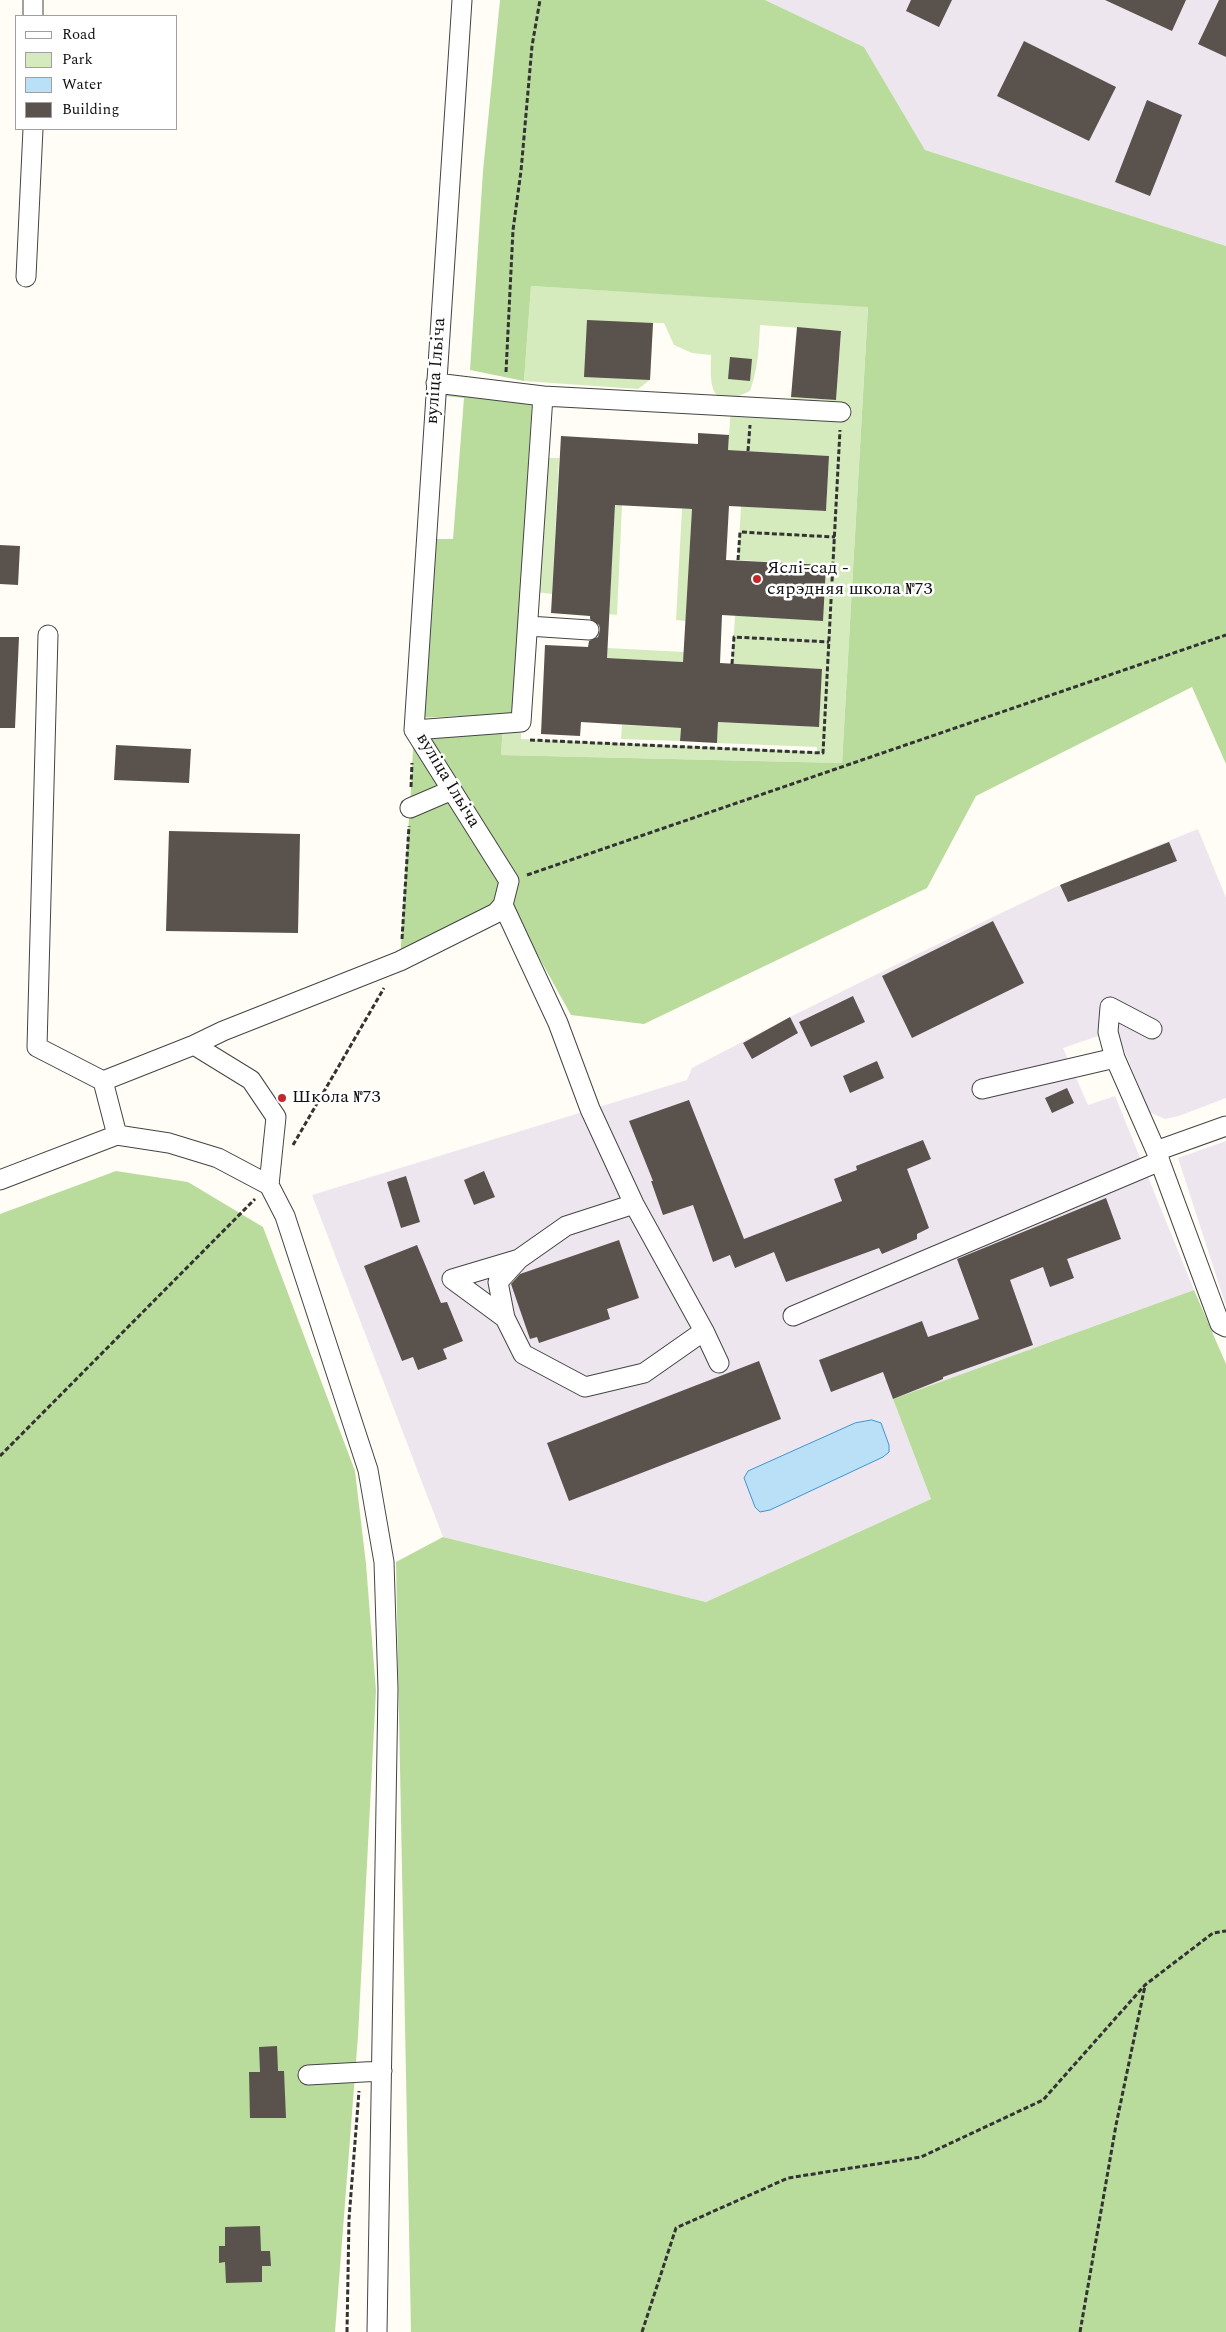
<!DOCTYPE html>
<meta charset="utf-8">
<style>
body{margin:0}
#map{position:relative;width:1226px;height:2332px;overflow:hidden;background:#fffdf5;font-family:Spectral,serif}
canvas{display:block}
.legend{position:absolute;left:15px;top:15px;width:162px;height:115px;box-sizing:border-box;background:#fff;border:1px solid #a0a0a0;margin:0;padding:6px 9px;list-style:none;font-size:15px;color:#111}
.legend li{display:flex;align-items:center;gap:10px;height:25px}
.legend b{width:25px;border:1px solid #a0a0a0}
</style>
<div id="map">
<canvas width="1226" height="2332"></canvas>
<ul class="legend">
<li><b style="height:6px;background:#fff"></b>Road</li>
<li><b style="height:14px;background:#d5ebbd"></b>Park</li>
<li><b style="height:14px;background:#b9e0f7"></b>Water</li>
<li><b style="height:14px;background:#5a524d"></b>Building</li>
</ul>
</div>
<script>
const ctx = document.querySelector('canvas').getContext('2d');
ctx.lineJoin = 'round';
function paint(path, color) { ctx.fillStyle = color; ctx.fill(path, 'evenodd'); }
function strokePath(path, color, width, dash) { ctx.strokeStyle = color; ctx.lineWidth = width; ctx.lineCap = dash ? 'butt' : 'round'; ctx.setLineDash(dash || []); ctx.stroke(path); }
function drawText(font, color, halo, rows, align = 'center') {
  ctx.font = font + ' Spectral,serif'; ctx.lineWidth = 5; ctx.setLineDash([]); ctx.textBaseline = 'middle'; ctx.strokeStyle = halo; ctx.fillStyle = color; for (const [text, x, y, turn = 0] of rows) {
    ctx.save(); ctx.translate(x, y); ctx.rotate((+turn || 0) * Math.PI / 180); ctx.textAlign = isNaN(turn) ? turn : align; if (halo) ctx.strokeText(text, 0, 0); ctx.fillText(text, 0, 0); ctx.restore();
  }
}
paint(new Path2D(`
 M765,0H1226V246L925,150L864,47Z
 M1198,829L1226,898V1098L1179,1116L1165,1119L1151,1113L1147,1106L1116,1030L1063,1048L1088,1105L1115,1096L1194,1290L893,1399L931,1499L706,1602L443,1537L312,1195L687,1080L692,1068L790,1017L999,914L1060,885Z
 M1226,1141V1306L1178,1158Z`), '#eee6ef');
paint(new Path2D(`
 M531,286L868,306L842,763L501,755L503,724L521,722V739L817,752V747L717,743L718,722L819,727L822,669L732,664L735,616L826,565L738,560L741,506L826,511L829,456L728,450L731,406L792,409L791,397L836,400L841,331L760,325C759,348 758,369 750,391C710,411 710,388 711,355L692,353L674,345L664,323H653L650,380L638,389L524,381Z
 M544,458H559L552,594L536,592Z
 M615,505H622L617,615L609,614Z
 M682,509H692L686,621L676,620Z
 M607,648L684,652L683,662L606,658Z
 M622,725L681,728L680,741L621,739Z`), '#d5ebbd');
paint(new Path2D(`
 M500,0H765L864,47L925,150L1226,246V764L1192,687L976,796L927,888L644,1024L571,1015L510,905L514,879L425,729L503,724L501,755L842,763L868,307L531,286L524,381L470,370L483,171Z
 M436,383L532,404L513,714L415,718L426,539H453L464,398L435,395Z
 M414,730L442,785L410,808Z
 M457,798L509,881L503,905L400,961L409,818Z
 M116,1171L188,1182L263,1227L355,1471L366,1564L376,1691L358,2036L335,2332H0V1214Z
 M1194,1290L1226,1364V2332H411L396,1562L443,1537L706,1602L931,1499L893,1399Z`), '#b9dc9c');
const water = new Path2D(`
 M872,1420L881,1423L889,1445V1452L883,1457L770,1510L760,1512L755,1507L744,1478L748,1471L855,1423Z`);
paint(water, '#b9e0f7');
strokePath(water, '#3f96cf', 1);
paint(new Path2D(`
 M911,0H952L939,27L906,11Z
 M1105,0H1186L1172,31Z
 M1219,0H1226V57L1198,44Z
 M1024,41L1116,87L1089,141L997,96Z
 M1147,100L1182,115L1150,196L1115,182Z
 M587,320L653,323L650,380L584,377Z
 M797,327L841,331L836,400L791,397Z
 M730,357L752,359L750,381L728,379Z
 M698,433L729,435L728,450L829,456L826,511L729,506L726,560L826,565L823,621L722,615L720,663L822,669L819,727L718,722L717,743L680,741L681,728L581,722L580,736L541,734L545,645L588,647L589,641L598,637L600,630L599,625L590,619V616L551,613L561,436L698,444ZM615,505L692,509L683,662L607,658Z
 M0,545L20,546L18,585L0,584Z
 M0,637H19L15,728H0Z
 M116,745L191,749L189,783L114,780Z
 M169,831L300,834L298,933L166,931Z
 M1169,842L1177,861L1068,902L1060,885Z
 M993,921L1024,983L912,1038L882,976Z
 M853,996L865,1022L811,1047L799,1022Z
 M790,1017L798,1033L752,1059L743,1043Z
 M877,1061L884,1078L850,1093L843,1076Z
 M1067,1088L1074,1103L1052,1113L1045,1098Z
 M689,1100L744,1239L842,1201L834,1179L857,1170L856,1166L923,1140L931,1159L907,1169L929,1228L917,1234V1239L882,1254L879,1248L786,1282L774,1252L735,1268L730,1255L713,1262L693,1205L663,1215L651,1181H653L629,1121Z
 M484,1171L495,1197L474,1205L464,1180Z
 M406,1176L420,1222L401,1228L387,1182Z
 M1106,1198L1121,1239L1067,1259L1074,1278L1050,1287L1043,1267L1010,1280L1033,1345L943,1377V1379L893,1399L883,1372L831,1392L819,1360L922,1321L928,1337L979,1319L957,1259Z
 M619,1240L639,1298L607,1309L610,1319L539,1343L537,1337L530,1339L511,1284L520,1274Z
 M417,1245L441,1303L447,1302L463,1341L443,1349L447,1359L418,1370L413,1357L402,1361L364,1266Z
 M759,1361L781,1419L569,1501L547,1443Z
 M277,2046L278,2071H284L286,2118H250L249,2072H260L259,2047Z
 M260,2226L261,2251H270L271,2266H262V2282L226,2283L225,2262L219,2263V2246H225V2227Z`), '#5a524d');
const minor = new Path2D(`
 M33,0V16
 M26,277L33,129
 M543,396L841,412
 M528,626L589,630
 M48,635L37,1047L103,1081
 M414,730L521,722L543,396L436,383
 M410,808L452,790
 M503,905L558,1023L590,1109L634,1204L704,1331L719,1363
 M194,1045L251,1080L276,1117L269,1185
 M1115,1058L1108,1032L1110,1007L1152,1029
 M982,1089L1115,1058L1156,1151L1220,1324L1226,1327
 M117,1135L169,1143L218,1158L269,1185L285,1216L368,1470L384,1562L388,1689L377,2332
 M1156,1151L1226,1126
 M0,1180L117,1135L103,1081L194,1045L223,1031L400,961L496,913L503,905L509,881L414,730L462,0
 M634,1204L566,1226L519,1259L498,1282L505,1318L523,1354L585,1387L644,1373L704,1331
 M793,1316L1160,1161
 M505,1318L452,1279L519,1259
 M308,2075L382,2071`);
strokePath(minor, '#444', 21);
strokePath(new Path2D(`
 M506,372L513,230L521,171L532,46L540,0
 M748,451L750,425
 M738,560L740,532L835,537
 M732,664L734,637L829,642
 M530,740L823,753L840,430
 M411,787L412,763
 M527,875L1226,635
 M402,939L409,826
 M293,1145L384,988
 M0,1456L255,1199
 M347,2332L349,2219L359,2091
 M642,2332L676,2228L788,2178L921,2157L1043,2100L1145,1985L1213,1933L1226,1931
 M1080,2332L1116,2125L1145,1986`), '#333', 3, [5, 2.5]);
strokePath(minor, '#fff', 19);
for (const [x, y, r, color] of [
 [757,579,5,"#c4262e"],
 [282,1098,5,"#c4262e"]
]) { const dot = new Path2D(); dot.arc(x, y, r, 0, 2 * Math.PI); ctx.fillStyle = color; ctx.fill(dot); strokePath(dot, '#fff', 2); }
drawText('18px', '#111', '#fff', [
 ["вуліца Ільіча",437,371,-86],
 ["вуліца Ільіча",447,781,59]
]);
drawText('18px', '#111', '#fff', [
 ["Яслі-сад -",767,569],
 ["сярэдняя школа №73",767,590],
 ["Школа №73",292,1098]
], 'left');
</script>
